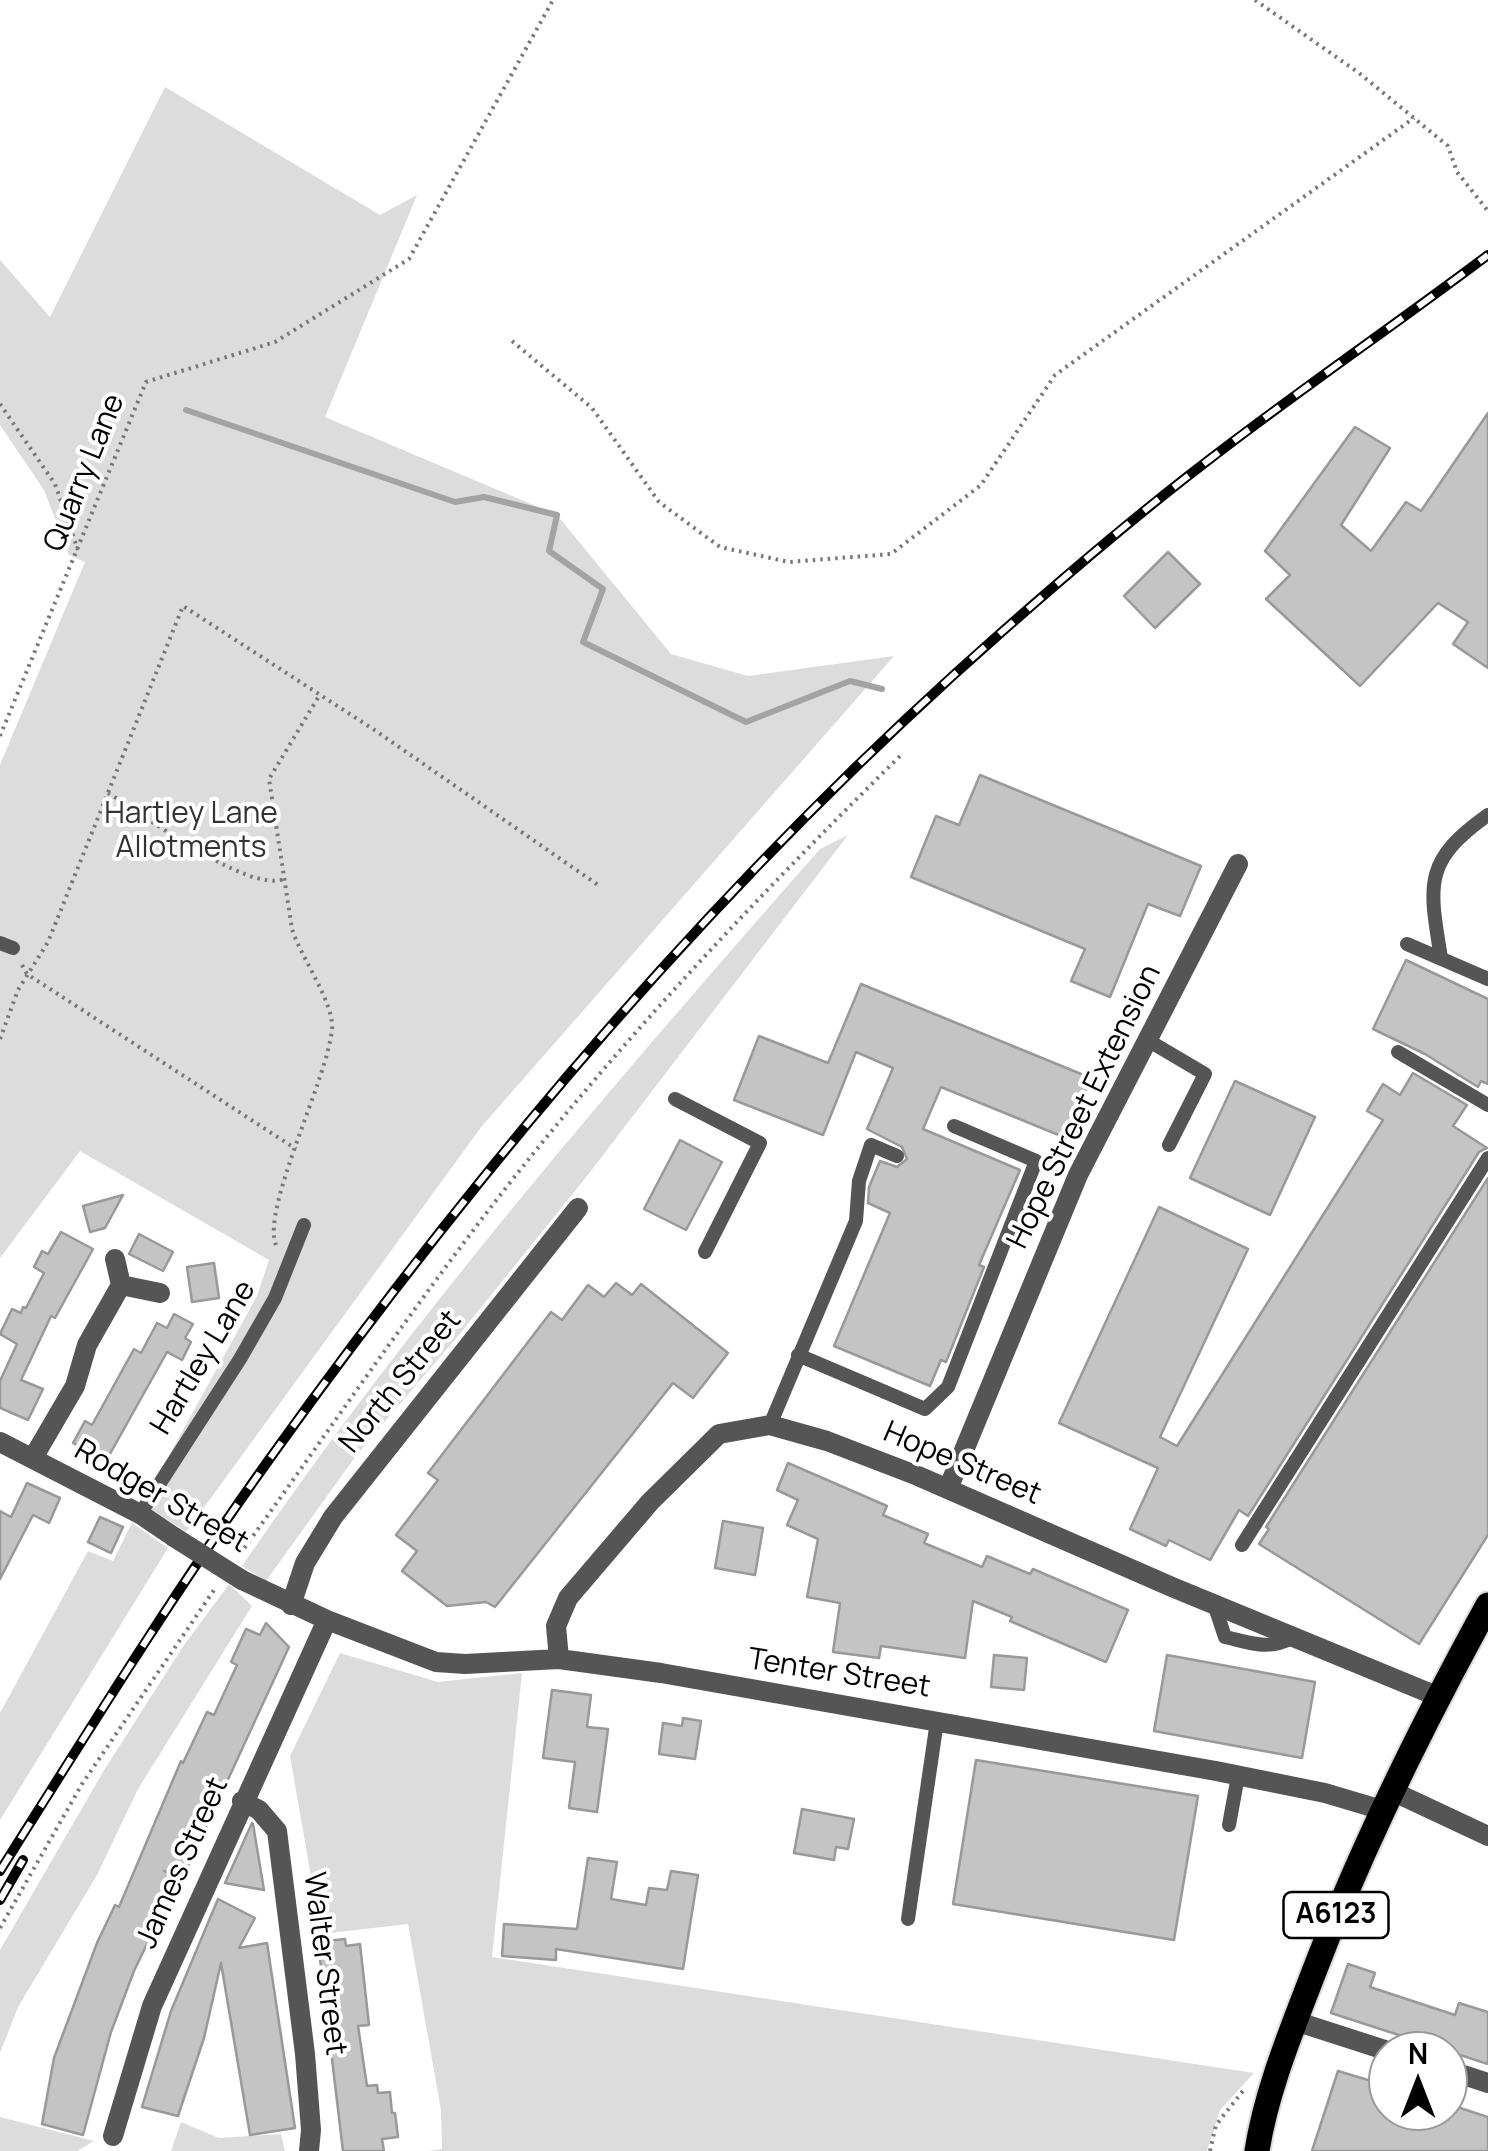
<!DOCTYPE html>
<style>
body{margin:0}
#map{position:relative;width:1488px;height:2151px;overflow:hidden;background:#fff;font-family:Manrope,sans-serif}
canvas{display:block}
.north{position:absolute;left:1368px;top:2031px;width:100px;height:100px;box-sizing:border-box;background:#fff;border:2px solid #999;border-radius:50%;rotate:0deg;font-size:28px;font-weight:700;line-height:40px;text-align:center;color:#000}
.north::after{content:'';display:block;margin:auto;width:35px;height:45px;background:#000;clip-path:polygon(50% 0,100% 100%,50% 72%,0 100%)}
</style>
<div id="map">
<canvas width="1488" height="2151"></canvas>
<div class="north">N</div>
</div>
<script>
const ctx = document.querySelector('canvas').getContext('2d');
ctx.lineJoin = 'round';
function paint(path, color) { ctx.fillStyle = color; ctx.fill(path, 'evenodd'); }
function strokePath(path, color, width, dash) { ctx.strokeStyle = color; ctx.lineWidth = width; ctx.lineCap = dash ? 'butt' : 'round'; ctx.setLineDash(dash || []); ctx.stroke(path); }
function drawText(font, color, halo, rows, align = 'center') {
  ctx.font = font + ' Manrope,sans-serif'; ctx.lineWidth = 8; ctx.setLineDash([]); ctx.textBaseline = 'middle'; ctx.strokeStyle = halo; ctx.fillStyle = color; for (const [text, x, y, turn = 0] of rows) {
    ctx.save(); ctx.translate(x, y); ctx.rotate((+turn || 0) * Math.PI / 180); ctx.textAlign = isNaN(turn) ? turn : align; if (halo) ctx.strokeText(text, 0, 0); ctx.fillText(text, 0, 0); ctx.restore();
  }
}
paint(new Path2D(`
 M165,87L380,215L417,195L325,417L557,515L671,654L748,676L894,656L482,1126L186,1532L149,1508L145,1499L257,1296L269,1260L80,1151L0,1258V765L85,562L69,555L44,490L0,425V260L50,317Z
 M848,835L587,1176L458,1336L358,1453L266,1581L242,1566C416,1312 617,1080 820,849Z
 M132,1523L168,1548L0,1820V1713L88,1551L113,1561Z
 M229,1584L252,1606L138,1789L97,1875L18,2007L0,2053V1950L103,1772L182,1648Z
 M340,1653L438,1682L522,1673L492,1957L1254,2073L1220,2110L1207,2151H428L442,2149L441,2110L408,1924L321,1934L290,1756Z
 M0,2117L94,2141L77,2151H0Z
 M181,2122L219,2138L281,2134L285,2151H171Z`), '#dcdcdc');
strokePath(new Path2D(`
 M186,410L455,502L484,497L557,515L549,551L603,589L583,642L746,722L850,681L882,689`), '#a3a3a3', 6);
const building = new Path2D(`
 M1488,413V668L1453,644L1468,622L1438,603L1360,686L1266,599L1290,575L1265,551L1355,427L1390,448L1341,525L1371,551L1406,502L1421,511Z
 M1168,552L1200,584L1155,628L1124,596Z
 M980,775L1201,866L1180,916L1148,904L1110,997L1071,981L1085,949L911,877L936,816L959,825Z
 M1406,960L1488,999V1084L1481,1081L1478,1087L1425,1054L1373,1029Z
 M861,984L1091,1078L1066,1138L941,1087L923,1129L1020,1170L979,1265L984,1267L946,1362L941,1360L930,1386L834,1346L890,1213L868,1203L869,1187L880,1161L897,1167L907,1159L902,1147L867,1129L893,1068L856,1052L823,1135L734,1100L759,1036L828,1063Z
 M1413,1073L1467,1105L1453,1126L1487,1148L1479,1152L1248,1516L1239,1510L1210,1560L1169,1540L1166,1546L1130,1529L1158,1468L1059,1423L1159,1207L1248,1249L1160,1437L1177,1446L1383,1120L1367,1111L1383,1084L1400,1095Z
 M1235,1081L1315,1117L1270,1215L1190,1178Z
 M680,1140L722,1162L686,1230L644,1209Z
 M1488,1178V1535L1419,1644L1259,1544L1269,1529L1266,1527Z
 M123,1195L105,1228L90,1232L83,1206Z
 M61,1232L93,1249L55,1318L51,1316L21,1380L43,1389L28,1420L0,1408V1381L17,1344L0,1334L12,1309L21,1313L23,1307L26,1308L44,1273L34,1267L42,1251L48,1254Z
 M139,1234L173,1252L163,1271L129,1254Z
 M214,1263L219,1298L192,1302L187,1267Z
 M616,1283L632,1295L641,1284L728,1353L693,1398L673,1383L495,1607L486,1602L447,1606L402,1571L417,1551L396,1535L438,1480L428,1473L551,1312L562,1320L588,1285L604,1297Z
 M174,1314L193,1324L185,1338L191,1342L182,1360L167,1352L106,1461L73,1443L85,1421L92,1425L134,1349L141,1353L157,1323L167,1328Z
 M788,1463L887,1506L883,1515L928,1534L924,1543L982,1567L987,1556L1030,1574L1033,1569L1128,1610L1106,1662L1010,1621L1012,1617L973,1601L965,1658L881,1646L879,1658L833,1652L840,1603L807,1597L818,1539L787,1525L798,1500L777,1490Z
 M27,1483L60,1498L49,1523L33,1515L0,1579V1511L11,1517Z
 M100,1517L123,1527L111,1553L88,1542Z
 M723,1521L763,1528L755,1575L715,1568Z
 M266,1623L289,1647L184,1875L164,1871L182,1880L151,1946L147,1944L134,1971L111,2032L83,2135L42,2124L54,2058L97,1943L115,1905L119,1907L181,1761L183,1763L207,1712L214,1715L237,1665L231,1662L246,1629L260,1635Z
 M994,1655L1027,1658L1024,1690L991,1687Z
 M1167,1655L1315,1682L1302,1758L1154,1731Z
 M552,1690L591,1695L587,1727L608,1729L597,1812L569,1808L575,1762L543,1758Z
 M683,1718L701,1721L695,1759L659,1754L663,1723L682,1726Z
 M976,1760L1198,1796L1174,1940L953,1904Z
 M802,1809L854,1819L848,1849L836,1847L834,1860L794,1853Z
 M252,1823L253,1824L264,1890L225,1883Z
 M588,1858L617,1862L611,1899L646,1905L649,1888L667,1890L671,1871L698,1875L683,1969L556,1949V1960L502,1956L504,1924L577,1929Z
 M218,1899L255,1918L239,1948L267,1943L295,2128L250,2135L221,1963L204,2038L178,2116L142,2107L171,2011Z
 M345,1939L346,1946L360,1944L369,2025L358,2026L367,2086L377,2085L378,2093L390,2092L392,2113H395L398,2137L382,2139L384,2151H343L318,1942Z
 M1348,1964L1375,1973L1370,1987L1455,2015L1459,2003L1488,2012V2064L1331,2013Z
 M1338,2071L1388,2086V2111H1448V2104L1488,2117V2151H1312Z`);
paint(building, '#c4c4c4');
strokePath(building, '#999', 2.5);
const primary = new Path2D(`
 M1257,2151C1266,2092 1291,2032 1312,1977C1361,1848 1422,1725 1488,1605`);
strokePath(primary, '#dbdbdb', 29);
strokePath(new Path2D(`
 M1255,0L1359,73L1448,146L1457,172L1488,211
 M512,341L592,408L659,502L720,547L789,562L891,554L981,485L1055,375L1414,118
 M0,404L55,484L78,550
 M0,736L146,382L275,342L409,259L553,0
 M108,793C143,814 247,893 284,879
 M22,965L27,974L296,1149
 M0,1039L18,990L48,942L183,606L376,731L598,885
 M276,1245C261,1209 328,1078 332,1029C334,1002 301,958 292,929L269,779L319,696
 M240,1554C326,1435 408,1314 498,1198C621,1040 758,896 900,756
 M0,1928L82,1784L214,1590
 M1210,2151L1216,2125L1246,2087`), '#777', 4, [2.5, 5]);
strokePath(new Path2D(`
 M0,943L13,948
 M1407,944L1488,979
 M1441,958C1429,884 1423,861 1488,815
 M1149,1041L1205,1074L1169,1145
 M1398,1052L1488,1105
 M675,1099L760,1143L705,1252
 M798,1355L925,1409L948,1387L1036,1161L954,1126
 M770,1425L856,1221L859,1181L871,1145L897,1156
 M140,1514L240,1359L275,1298L304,1225
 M1242,1545L1488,1158
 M1214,1604L1225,1637C1251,1643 1269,1651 1294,1637
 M1229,1825L1238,1776
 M908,1919L937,1721`), '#555', 14);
strokePath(new Path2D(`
 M115,1259L121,1285L160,1293
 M0,1442L140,1514L174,1537
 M33,1458L75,1386L87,1345L121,1285
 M948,1489L1078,1175L1238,864
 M242,1580L327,1620L436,1662L465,1664L559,1659L661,1673L1216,1771L1325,1793L1382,1810
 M291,1605L305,1563L333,1517L578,1208
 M559,1659L556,1626L568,1598L650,1502L719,1434L770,1425L827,1441L918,1476L1172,1587L1439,1697
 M1392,1791L1488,1836
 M242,1801L259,1810L277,1831L305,2054L311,2130L309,2151
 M1295,2021L1388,2051
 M1448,2070L1488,2083
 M113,2136L152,2006L327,1620`), '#555', 20);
strokePath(primary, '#000', 25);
const rail = new Path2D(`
 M0,1871C87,1733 173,1594 268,1461C484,1159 725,875 1004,630C1071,571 1139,513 1210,459C1301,389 1396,324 1488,255
 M0,1900L23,1860`);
strokePath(rail, '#000', 10);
strokePath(rail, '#fff', 6, [19]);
strokePath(new Path2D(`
 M174,1537L242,1580`), '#555', 20);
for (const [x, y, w] of [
 [1336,1915,105]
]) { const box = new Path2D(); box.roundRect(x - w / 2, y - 23, w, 46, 8); ctx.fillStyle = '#fff'; ctx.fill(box); strokePath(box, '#000', 2.5); }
drawText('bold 28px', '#000', null, [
 ["A6123",1336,1915]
]);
drawText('30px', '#000', '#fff', [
 ["Quarry Lane",85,473,-68],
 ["Hope Street Extension",1085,1107,-64],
 ["Hartley Lane",204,1358,-59],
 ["North Street",401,1382,-51],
 ["Hope Street",962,1464,23],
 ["Rodger Street",161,1497,30],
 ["Tenter Street",839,1674,9],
 ["James Street",183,1863,-66],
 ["Walter Street",324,1964,83]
]);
drawText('30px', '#333', '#fff', [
 ["Hartley Lane",191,815],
 ["Allotments",191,849]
]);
</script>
